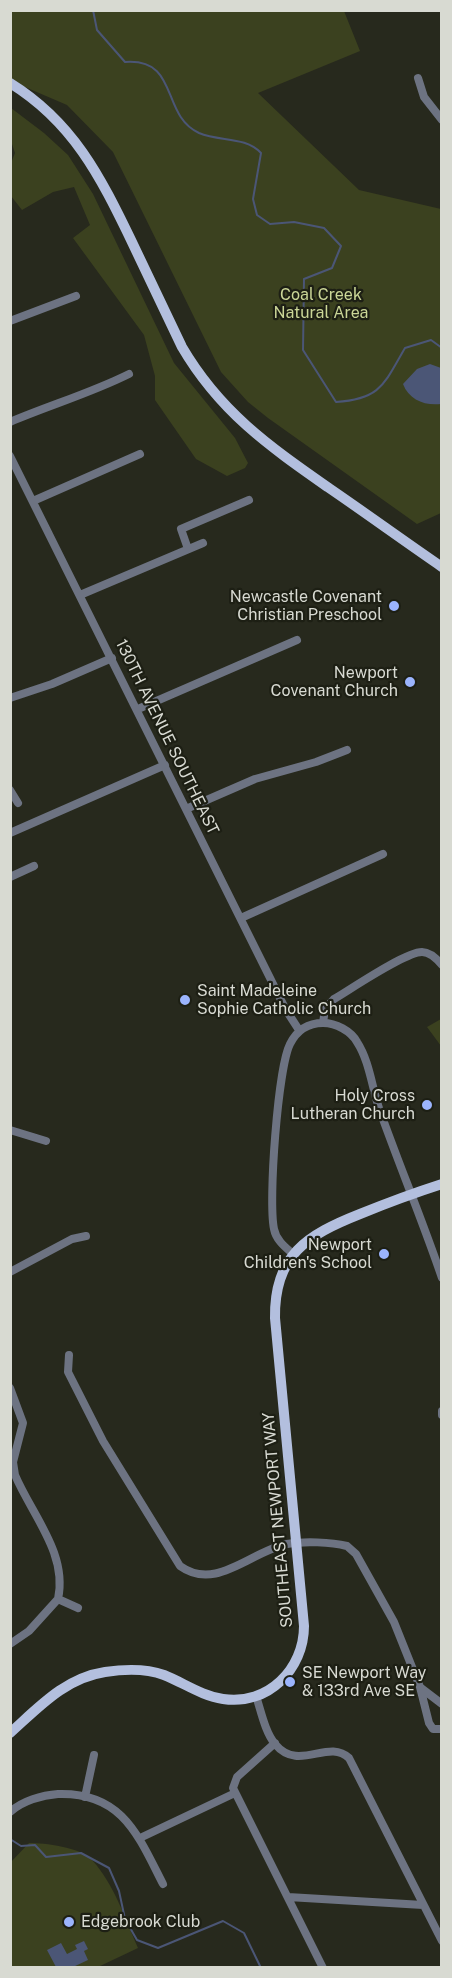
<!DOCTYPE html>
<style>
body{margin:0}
#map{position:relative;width:452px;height:1978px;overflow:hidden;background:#27291d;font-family:"Public Sans",sans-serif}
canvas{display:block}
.frame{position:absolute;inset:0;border:12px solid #d8dad2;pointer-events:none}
</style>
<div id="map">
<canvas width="452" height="1978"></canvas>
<div class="frame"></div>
</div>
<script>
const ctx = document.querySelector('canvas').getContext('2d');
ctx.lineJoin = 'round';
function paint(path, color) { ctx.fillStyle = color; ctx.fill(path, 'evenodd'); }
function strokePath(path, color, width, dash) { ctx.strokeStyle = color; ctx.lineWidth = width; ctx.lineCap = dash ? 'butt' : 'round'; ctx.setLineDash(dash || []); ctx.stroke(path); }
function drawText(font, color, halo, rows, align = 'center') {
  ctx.font = font + ' "Public Sans",sans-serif'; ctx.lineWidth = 4.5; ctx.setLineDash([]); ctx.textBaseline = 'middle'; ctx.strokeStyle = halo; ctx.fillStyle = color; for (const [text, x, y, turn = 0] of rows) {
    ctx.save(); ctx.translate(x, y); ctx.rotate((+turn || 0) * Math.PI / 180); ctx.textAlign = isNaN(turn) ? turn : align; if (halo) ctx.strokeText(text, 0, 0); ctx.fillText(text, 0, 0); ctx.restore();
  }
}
paint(new Path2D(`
 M10,11H344L360,51L258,93L359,190L441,209V513L417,524L268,418L248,402L221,372L113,152L67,105L11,81Z
 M11,108L44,133L68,155L93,194L174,363L235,438L248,463L245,468L227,476L196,459L155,400V376L144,335L73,238L90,225L74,187L53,192L22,210L11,196V163L15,153L11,141Z
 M441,1019V1046L427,1027Z
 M29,1843C45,1843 80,1847 92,1860C114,1884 125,1918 138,1948L98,1967H11L10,1863Z`), '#3b411f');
paint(new Path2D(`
 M430,364L441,368V404C425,406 409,400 403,384L417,369Z
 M84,1941L88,1949L84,1951L88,1960L73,1967H56L47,1950L61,1943L67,1954L77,1949L75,1945Z`), '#4b5676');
strokePath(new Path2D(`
 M93,10L97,30L125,62C180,58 160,115 199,133C220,142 245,136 261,153L253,199L257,215L270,224L294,222L324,228L341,246L332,268L304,279L303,350L336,402C381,399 384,384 405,348L431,340L442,348
 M10,1839L21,1846L35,1845L46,1857L81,1853L109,1868L119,1891L125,1919L137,1940L158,1948L223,1921L244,1933L261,1968`), '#4b5676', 2);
strokePath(new Path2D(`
 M418,78L424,97L442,120
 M10,321L76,296
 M10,422C50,405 91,393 129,374
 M10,456L286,1010L299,1030
 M33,501L140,454
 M188,549L181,529L249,500
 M80,595L203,543
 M10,698L52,684L112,658
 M138,709L297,640
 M10,790L18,803
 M186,809L255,779L316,762L347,750
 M10,833L165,765
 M10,877L34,866
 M241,918L383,854
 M323,1023L325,1009L334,999C351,989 405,952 422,952C430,952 437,959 442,965
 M10,1130L46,1141
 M293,1254C285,1247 276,1240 274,1229C268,1201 278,1068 290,1044C297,1030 308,1023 323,1023C336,1023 351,1031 357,1042C370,1062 372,1089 380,1111C400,1167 423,1222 442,1278
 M10,1272L72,1239L86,1236
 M69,1355L68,1372L103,1441L180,1566C216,1592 251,1551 287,1544C304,1541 331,1542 347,1546L356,1554L394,1622L420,1687L429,1723L433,1729H442
 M10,1388L23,1423L13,1462L15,1475C32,1515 68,1554 58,1599
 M442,1411V1415
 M10,1644L29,1631L58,1599L78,1608
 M421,1688L442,1704
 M256,1696C261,1711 265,1732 275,1744C299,1773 328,1738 349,1758L442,1941
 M275,1743L237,1777L233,1788L323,1968
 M85,1797L94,1755
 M10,1812C22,1801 42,1795 58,1794C122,1792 138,1835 163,1884
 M140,1838L235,1793
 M288,1897L423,1905`), '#6d7382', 8);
strokePath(new Path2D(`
 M10,83C73,122 100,176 131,240C148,276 165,311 182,347C220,412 269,446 329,488C367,514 404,541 442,567
 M10,1733C39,1707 65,1678 105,1672C125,1669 145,1668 164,1675C184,1683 202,1696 223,1699C268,1706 304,1669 304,1626L275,1318C274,1255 307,1235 360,1214C387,1203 414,1193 442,1184`), '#b3bfde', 10);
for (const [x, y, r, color] of [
 [394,606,6,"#9bb4fd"],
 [410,682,6,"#9bb4fd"],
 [185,1000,6,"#9bb4fd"],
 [427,1105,6,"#9bb4fd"],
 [384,1254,6,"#9bb4fd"],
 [290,1682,6,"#9bb4fd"],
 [69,1922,6,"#9bb4fd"]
]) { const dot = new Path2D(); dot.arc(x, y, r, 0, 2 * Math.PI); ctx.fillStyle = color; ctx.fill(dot); strokePath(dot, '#1d1f14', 2); }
drawText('16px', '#cbd697', '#1d1f14', [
 ["Coal Creek",321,295],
 ["Natural Area",321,313]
]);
drawText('16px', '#d8dad2', '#1d1f14', [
 ["Newcastle Covenant",382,597],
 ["Christian Preschool",382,615],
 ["Newport",398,673],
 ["Covenant Church",398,691],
 ["Saint Madeleine",197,991,"left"],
 ["Sophie Catholic Church",197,1009,"left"],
 ["Holy Cross",415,1096],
 ["Lutheran Church",415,1114],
 ["Newport",372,1245],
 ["Children's School",372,1263],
 ["SE Newport Way",302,1673,"left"],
 ["& 133rd Ave SE",302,1691,"left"],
 ["Edgebrook Club",81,1922,"left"]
], 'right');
drawText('16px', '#d8dad2', '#1d1f14', [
 ["130TH AVENUE SOUTHEAST",167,737,64],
 ["SOUTHEAST NEWPORT WAY",278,1520,-95]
]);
</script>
